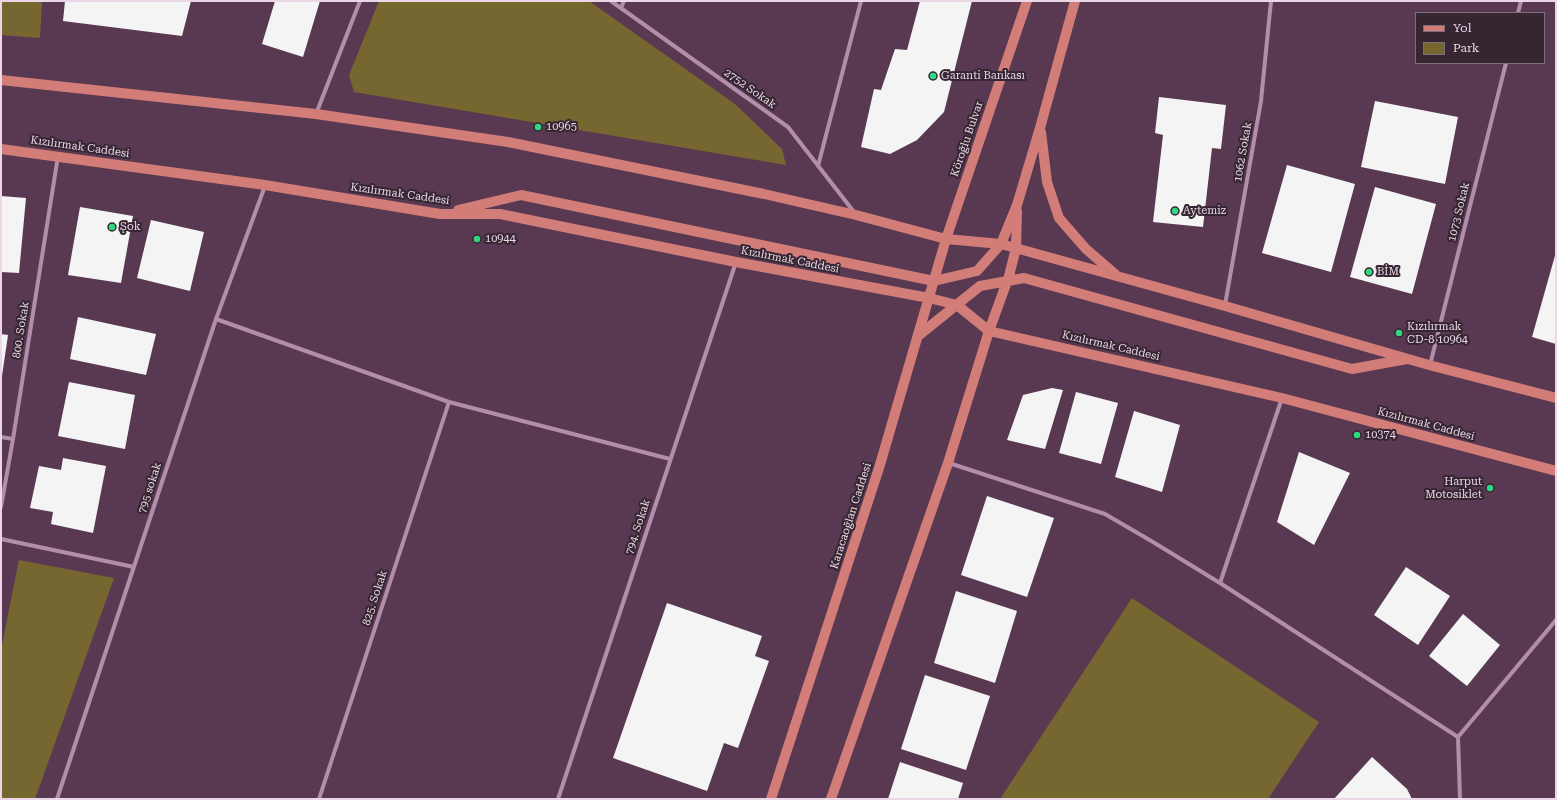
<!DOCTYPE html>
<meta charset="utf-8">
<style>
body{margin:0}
#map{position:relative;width:1557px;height:800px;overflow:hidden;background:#593952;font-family:"Roboto Serif",serif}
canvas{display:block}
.frame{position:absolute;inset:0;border:2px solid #ebd7e6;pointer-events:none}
.legend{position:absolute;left:1415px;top:12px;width:130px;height:52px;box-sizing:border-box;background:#352632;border:1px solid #7e6d7a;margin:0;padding:5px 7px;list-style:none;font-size:12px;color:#ebd7e6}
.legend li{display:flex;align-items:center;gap:8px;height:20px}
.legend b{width:20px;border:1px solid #7e6d7a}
</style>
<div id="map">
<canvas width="1557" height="800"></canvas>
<div class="frame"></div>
<ul class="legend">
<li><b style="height:5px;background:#d27d78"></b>Yol</li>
<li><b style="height:11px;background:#75672f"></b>Park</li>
</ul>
</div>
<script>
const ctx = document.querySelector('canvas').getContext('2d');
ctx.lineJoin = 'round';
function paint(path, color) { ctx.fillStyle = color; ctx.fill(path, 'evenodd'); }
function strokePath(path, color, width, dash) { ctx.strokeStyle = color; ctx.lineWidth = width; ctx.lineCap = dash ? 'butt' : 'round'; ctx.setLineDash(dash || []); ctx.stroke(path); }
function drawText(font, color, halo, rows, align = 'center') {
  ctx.font = font + ' "Roboto Serif",serif'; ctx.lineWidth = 4; ctx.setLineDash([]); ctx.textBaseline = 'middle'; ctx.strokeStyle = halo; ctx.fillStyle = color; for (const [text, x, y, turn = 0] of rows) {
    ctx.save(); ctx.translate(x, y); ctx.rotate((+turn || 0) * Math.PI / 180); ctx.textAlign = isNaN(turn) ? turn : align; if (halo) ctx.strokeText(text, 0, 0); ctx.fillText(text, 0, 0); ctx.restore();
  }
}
paint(new Path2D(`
 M1,1H42L40,38L1,35Z
 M379,1H589L735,104L782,149L786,165L354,92L349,75Z
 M19,560L114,578L35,799H1V650Z
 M1132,598L1319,722L1268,799H1000Z`), '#75672f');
paint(new Path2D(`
 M65,1H191L182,36L63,21Z
 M275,1H320L303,57L262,44Z
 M920,1H972L944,112L917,140L890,154L861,147L874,89L881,90L895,49L907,50Z
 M1159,97L1226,105L1221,149L1212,148L1203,227L1153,222L1163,135L1155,133Z
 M1375,101L1458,117L1445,184L1361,167Z
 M1287,165L1355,184L1331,272L1262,253Z
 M1375,187L1436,204L1412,294L1350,277Z
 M1,196L26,198L19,273L1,272Z
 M80,207L133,216L121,283L68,275Z
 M151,220L204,232L190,291L137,278Z
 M1556,252V344L1532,337Z
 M78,317L156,334L146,375L70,359Z
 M1,334L8,335L2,376H1Z
 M69,382L135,395L125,449L58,436Z
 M1052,388L1063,390L1045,449L1007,440L1023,395Z
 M1076,392L1118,403L1101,464L1059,453Z
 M1134,411L1180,425L1162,492L1115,477Z
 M1299,452L1350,473L1314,545L1277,522Z
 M63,458L106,466L93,533L51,524L53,512L30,508L39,466L61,470Z
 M987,496L1054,518L1027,597L961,575Z
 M1406,567L1450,596L1418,645L1374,615Z
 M956,591L1017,611L995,683L934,663Z
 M667,603L762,636L755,656L769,661L738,748L724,743L707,791L613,758Z
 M1463,614L1500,645L1467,686L1429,656Z
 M925,675L990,696L966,770L901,749Z
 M1372,757L1407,789L1412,799H1334Z
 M900,762L963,783L958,799H888Z`), '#f4f4f4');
strokePath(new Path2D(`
 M611,1L788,127L854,212
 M621,8L624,1
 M1518,13L1521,1
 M316,114L360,1
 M818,166L861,1
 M1225,305L1261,101L1271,1
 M216,319L449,402L670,459
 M1430,365L1506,63
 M1,437L13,439
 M949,463L1105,514L1153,542L1220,583L1458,737
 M1,507L13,439L58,156
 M1,539L134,567
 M1220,583L1282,398
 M57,799L216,319L265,186
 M319,799L449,402
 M558,799L736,262
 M1460,799L1458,737L1556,620`), '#b38eaa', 4);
strokePath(new Path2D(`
 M1,80L316,114L508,142L764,194L856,215L946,239L1001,244L1225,306L1429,365L1556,398
 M1041,132L1047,182L1059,218L1086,249L1115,274
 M1,149L265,185L440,214H500L736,262L929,298L957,305L989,331L1282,398L1556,471
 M458,210L521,195L934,281L977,271L1001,244L1017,205L1040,128L1075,1
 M918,336L980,286L1024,278L1352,369L1407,359
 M771,799L879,468L946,239L1027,1
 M831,799L948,463L989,331L1009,276L1016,248L1017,211`), '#d27d78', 10);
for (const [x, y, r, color] of [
 [933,76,4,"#31d882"],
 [538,127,4,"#31d882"],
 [1175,211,4,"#31d882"],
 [112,227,4,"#31d882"],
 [477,239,4,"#31d882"],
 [1369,272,4,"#31d882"],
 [1399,333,4,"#31d882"],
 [1357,435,4,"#31d882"],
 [1490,488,4,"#31d882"]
]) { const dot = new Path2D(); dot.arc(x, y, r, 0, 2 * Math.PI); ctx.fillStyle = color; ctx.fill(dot); strokePath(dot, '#352632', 1.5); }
drawText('11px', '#ebd7e6', '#352632', [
 ["Garanti Bankası",941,76],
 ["10965",546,127],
 ["Aytemiz",1183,211],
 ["Şok",120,227],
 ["10944",485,239],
 ["BİM",1377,272],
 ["Kızılırmak",1407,327],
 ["CD-8 10964",1407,340],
 ["10374",1365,435],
 ["Harput",1482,482,"right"],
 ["Motosiklet",1482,495,"right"]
], 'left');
drawText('11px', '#ebd7e6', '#352632', [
 ["2752 Sokak",750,89,35],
 ["Köroğlu Bulvar",967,139,-71],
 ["Kızılırmak Caddesi",80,147,8],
 ["1062 Sokak",1243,152,-80],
 ["Kızılırmak Caddesi",400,194,8],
 ["1073 Sokak",1459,212,-76],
 ["Kızılırmak Caddesi",790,260,11],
 ["800. Sokak",21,330,-81],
 ["Kızılırmak Caddesi",1111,346,13],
 ["Kızılırmak Caddesi",1426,424,15],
 ["795 sokak",150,488,-72],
 ["Karacaoğlan Caddesi",851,516,-72],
 ["794. Sokak",638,527,-72],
 ["825. Sokak",375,598,-72]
]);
</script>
